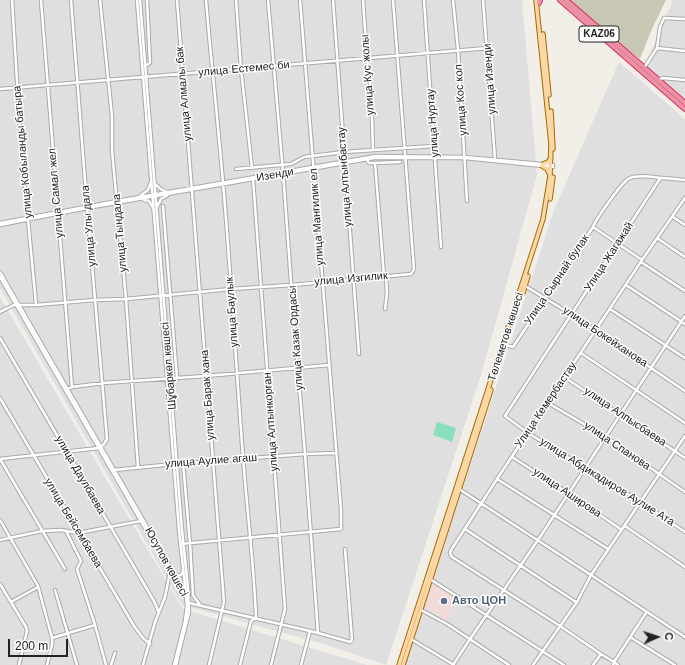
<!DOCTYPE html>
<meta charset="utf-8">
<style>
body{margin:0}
#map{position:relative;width:685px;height:665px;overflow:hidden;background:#f2efe9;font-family:Arial,sans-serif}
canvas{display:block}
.north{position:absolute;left:637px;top:617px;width:40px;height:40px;-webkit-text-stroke:3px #fff;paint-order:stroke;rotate:87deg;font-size:11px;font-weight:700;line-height:16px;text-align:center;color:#222}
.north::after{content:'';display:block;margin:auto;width:14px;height:18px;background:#222;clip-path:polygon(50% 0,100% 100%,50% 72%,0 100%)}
.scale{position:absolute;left:8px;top:639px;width:60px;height:18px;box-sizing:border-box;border:2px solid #222;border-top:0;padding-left:5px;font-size:12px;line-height:14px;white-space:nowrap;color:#222;-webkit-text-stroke:3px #fff;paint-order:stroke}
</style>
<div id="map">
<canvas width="685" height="665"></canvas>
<div class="north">С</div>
<div class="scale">200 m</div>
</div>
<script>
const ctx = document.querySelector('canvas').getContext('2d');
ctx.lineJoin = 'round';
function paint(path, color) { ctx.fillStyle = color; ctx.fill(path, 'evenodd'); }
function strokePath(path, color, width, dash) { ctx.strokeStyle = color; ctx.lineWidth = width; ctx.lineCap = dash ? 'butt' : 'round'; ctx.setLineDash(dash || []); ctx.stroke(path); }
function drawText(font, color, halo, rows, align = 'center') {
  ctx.font = font + ' Arial,sans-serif'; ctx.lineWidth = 3; ctx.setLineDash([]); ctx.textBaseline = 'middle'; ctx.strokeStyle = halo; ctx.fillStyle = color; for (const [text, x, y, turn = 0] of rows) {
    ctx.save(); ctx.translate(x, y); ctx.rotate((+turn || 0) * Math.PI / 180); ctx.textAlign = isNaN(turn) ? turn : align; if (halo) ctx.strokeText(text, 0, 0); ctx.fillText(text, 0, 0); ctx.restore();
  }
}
paint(new Path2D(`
 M0,0H522L537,175L481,375L386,665L320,643L182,605L0,288Z
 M673,0H685V110L641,73L653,47Z
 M619,62L685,119V665H405L554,210Z
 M0,297L124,510L183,609L367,665H0Z`), '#e0dfdf');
paint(new Path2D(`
 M434,582L458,599L445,620L425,607Z`), '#f2dad9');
paint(new Path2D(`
 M566,0H666L651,31L640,59L596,26Z`), '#c7c7b4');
paint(new Path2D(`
 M437,422L456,428L452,442L433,435Z`), '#88e0be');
const minor = new Path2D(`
 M12,0L21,146L36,304
 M41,0L72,387
 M100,0L112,116V151L126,299L138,467
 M137,0L179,530L187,605L185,621L174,665
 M140,0L182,530L188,588L189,612L176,665
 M177,0L224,602L209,665
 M206,0C211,61 218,122 223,183C231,274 236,366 243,457C247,511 254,564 256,618L251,621L240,665
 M236,0L241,69L252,168
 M268,0L283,172L294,323L305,454L318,633L310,631L301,665
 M333,0L359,354
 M363,0L367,58L371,90L373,149
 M424,0L441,247
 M453,0L458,50L467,201
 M483,0L495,159
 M657,48L660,27L664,18L685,19
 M145,66L150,63L147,0
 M644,68L657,48L685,51
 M658,80L663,78L685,80
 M0,89L488,48
 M367,160L369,163H375L384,276
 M375,163L400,162
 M236,169L291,164L304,157L344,152L434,146
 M253,179L285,609L271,665
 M685,180L664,178H661L659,180L505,416L528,433L641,502L685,532
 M155,184L162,190L167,192
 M140,196L148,190L151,182
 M144,200L149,201L153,208
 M163,206L177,378
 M157,207L161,199L168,195
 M673,217L685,225
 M0,223L117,201L376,156L465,157L553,165
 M0,225L87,208L374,158H465L553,167
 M657,238L685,257
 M642,260L593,227C596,219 623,180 630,178C639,174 652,177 661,178
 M641,262L685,291
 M0,272L183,589L185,596
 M0,277L183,594
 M626,285L685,324
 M525,286L571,314L685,391
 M385,309L387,293L386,276
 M610,309L685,358
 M0,312L14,305H36L95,300L126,299L231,289L292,285L411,274L414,269L393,0
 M0,338L154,601L159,613
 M506,345L513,347L593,227
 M581,353L685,423
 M564,377L685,458
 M66,389L72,387L103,383L206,376L329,365
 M0,398L134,626L143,638L150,644
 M548,403L606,437L685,492
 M685,436L591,575L685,637
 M512,457L568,493L622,530
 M183,463L190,543L193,595L200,605
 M114,470L174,464L305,454L336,453
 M497,479L642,260L685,198
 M459,489L591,575L577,602L533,665
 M0,520L38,586L52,638V645L47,665
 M625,526L685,567
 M465,529L576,602
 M0,540L42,531L61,530L78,533L141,521
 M181,544L341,529V510L300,0
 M65,569L0,459L99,448L104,444L107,439L87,206L71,0
 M175,576L181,575L183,571
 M430,579L564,665
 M0,584L26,627L27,631L19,665
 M55,590L77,665
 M11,602L38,587
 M189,603L310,631
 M421,610L447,624L509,665
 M95,625L106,665
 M318,633L350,642L352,640L345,549
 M630,637L675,665
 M52,638L95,625L77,569L81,561L66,531
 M411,639L454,665
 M601,654L560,626L452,557L450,553L451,550L497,479L608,549
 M111,665L115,653
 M143,665L155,622L165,597L170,572
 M453,665L470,639L538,540L685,316
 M593,665L601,654L614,662L613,665
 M618,665L614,662L646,613`);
const major = new Path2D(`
 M543,34L549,95
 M551,111L553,149
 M543,164L548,162L551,158
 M542,166L547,169L549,173
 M550,199L553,177
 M523,293L528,276
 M399,665L543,219L550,176L551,144L536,0
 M403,665L491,390`);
const highway = new Path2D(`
 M560,0L685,109
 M566,0L685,103
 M539,3L540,0`);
strokePath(minor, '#a9a9a9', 4.5);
strokePath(major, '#a06b00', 5.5);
strokePath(highway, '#dc2a67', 6);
strokePath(minor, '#fff', 2.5);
strokePath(major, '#fcd6a4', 3.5);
strokePath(highway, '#e892a2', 4);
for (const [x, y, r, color] of [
 [444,601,4,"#5c6f8a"]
]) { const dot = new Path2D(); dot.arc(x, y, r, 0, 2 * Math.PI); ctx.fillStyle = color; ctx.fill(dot); strokePath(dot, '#fff', 1.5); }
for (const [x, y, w] of [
 [599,34,40]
]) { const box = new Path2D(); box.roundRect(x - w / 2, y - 8, w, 16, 3); ctx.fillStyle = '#fff'; ctx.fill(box); strokePath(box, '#222', 1); }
drawText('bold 10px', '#222', null, [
 ["KАZ06",599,34]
]);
drawText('11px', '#222', '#fff', [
 ["улица Естемес би",244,69,-5],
 ["улица Кус жолы",368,75,-94],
 ["улица Изенди",490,79,-94],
 ["улица Алмалы бак",184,94,-95],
 ["улица Кос кол",461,100,-94],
 ["улица Нуртау",433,123,-94],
 ["улица Кобыланды батыра",23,152,-95],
 ["Изенди",275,175,-10],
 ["улица Алтынбастау",345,177,-94],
 ["улица Самал жел",56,193,-95],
 ["улица Мангилик ел",317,217,-94],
 ["улица Улы дала",89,226,-95],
 ["улица Тындала",120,233,-95],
 ["Улица Жагажай",609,257,-57],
 ["улица Изгилик",351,279,-5],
 ["Улица Сырнай булак",557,280,-56],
 ["улица Баулык",232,312,-94],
 ["Төлеметов көшесі",506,337,-72],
 ["улица Бокейханова",605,337,34],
 ["улица Казак Ордасы",296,338,-94],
 ["Шұбаркөл көшесі",169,366,-95],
 ["улица Барак хана",208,395,-94],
 ["Улица Кемербастау",546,405,-56],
 ["улица Алпысбаева",625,417,34],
 ["улица Алтынкорган",271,422,-94],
 ["улица Спанова",617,446,34],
 ["улица Аулие агаш",211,461,-4],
 ["улица Даулбаева",80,475,60],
 ["улица Абдикадиров Аулие Ата",607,482,32],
 ["улица Аширова",567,493,34],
 ["улица Бейсембаева",73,523,59],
 ["Юсупов көшесі",166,562,61]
]);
drawText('bold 11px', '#4e5e75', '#fff', [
 ["Авто ЦОН",452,601]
], 'left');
</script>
